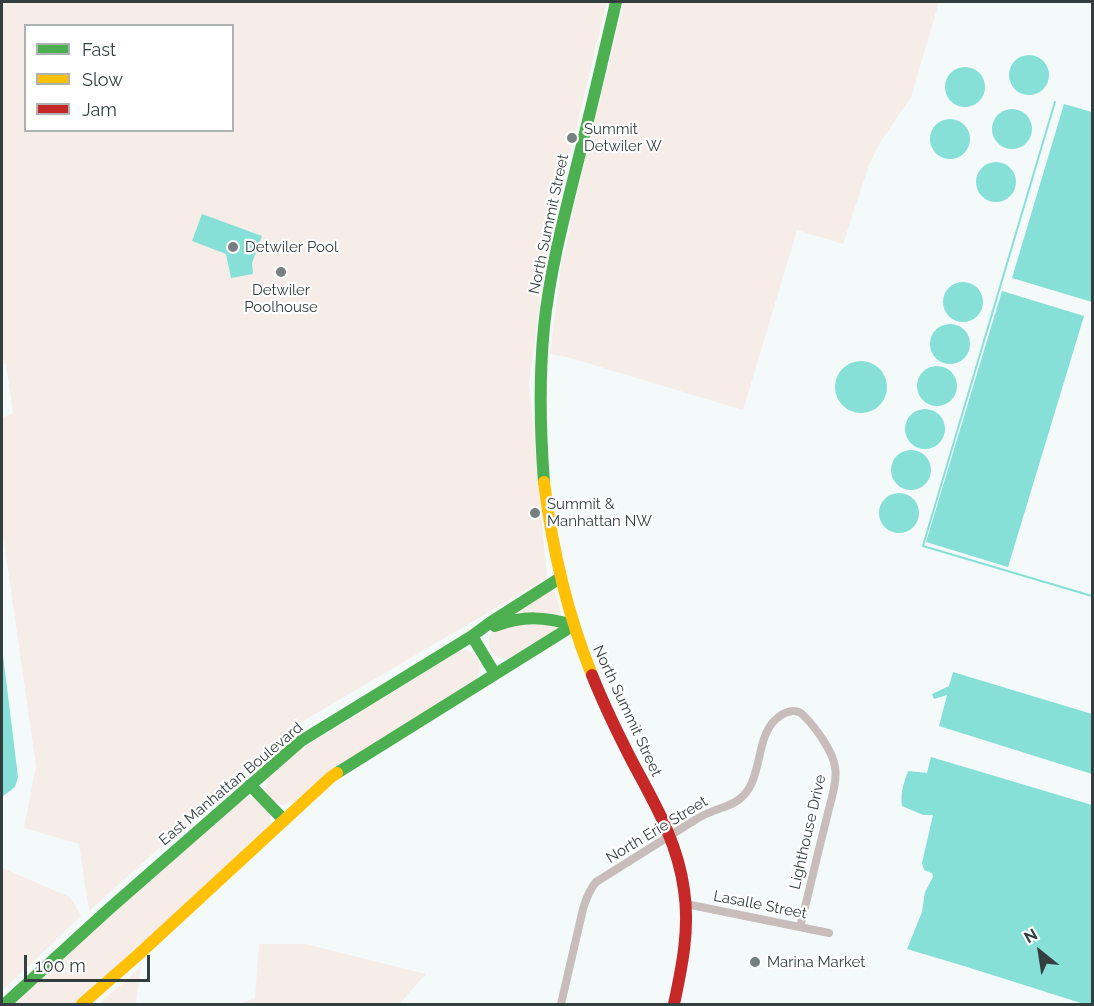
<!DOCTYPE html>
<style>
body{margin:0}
#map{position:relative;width:1094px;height:1006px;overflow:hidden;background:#f4fafa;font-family:Raleway,sans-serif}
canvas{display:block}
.frame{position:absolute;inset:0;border:3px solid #323f3e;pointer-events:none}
.legend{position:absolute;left:24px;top:24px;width:210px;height:108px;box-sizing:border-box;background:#fff;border:2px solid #adb2b2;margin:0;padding:8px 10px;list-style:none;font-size:18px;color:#323f3e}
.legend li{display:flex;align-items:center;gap:12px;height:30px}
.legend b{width:30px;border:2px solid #adb2b2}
.north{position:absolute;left:1010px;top:922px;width:60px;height:60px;-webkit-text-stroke:4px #fff;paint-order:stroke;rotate:330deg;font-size:16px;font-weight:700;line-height:24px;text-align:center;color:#323f3e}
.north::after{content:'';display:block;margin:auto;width:21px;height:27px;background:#323f3e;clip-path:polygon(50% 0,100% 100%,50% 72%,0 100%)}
.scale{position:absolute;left:24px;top:955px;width:126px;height:27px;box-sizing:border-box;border:3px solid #323f3e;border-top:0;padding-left:8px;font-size:18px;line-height:21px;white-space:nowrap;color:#323f3e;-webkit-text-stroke:4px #fff;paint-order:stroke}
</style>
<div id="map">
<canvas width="1094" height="1006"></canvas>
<div class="frame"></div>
<ul class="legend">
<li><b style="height:8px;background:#4caf50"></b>Fast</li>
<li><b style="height:8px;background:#ffc107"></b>Slow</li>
<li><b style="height:8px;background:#c62828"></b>Jam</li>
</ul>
<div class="north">N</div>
<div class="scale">100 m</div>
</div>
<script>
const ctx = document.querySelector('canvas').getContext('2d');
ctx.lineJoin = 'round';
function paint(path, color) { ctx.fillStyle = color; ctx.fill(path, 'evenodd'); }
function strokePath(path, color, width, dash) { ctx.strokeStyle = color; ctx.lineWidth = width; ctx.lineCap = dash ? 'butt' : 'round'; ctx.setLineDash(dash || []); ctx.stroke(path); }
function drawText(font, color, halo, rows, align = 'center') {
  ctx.font = font + ' Raleway,sans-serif'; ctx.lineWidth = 4.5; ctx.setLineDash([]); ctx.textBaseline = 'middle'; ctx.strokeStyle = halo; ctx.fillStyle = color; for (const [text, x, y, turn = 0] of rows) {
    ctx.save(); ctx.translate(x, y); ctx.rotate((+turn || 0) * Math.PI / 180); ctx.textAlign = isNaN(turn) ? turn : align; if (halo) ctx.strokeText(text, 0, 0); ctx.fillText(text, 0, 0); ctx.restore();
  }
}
paint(new Path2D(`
 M2,2H607L562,186L545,266L529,383L547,578L296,725L89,911L79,844L24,828L36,766L2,527V418L13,413L6,364L2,363ZM26,26H232V130H26Z
 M624,2H939L911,97L881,141L869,165L843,244L797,230L743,410L567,357L550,354L561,268L578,190Z
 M552,591L555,592L556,595L561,615L508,616L547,592Z
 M531,620L560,627L509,658C491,659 484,647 492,631L504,626Z
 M465,650C481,653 484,669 475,681L325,774L295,801L283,805L277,803L268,796L266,787L268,777L298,751L459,651Z
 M250,798C262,799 276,815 269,827L76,1004H11L127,900L243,799Z
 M2,868L70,897L81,916L2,991Z
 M259,944H306L426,974L399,1004H239L255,998Z
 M141,967L136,1004H99Z`), '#f6ece8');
paint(new Path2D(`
 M1009 75a20 20 0 1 1 40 0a20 20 0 1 1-40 0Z
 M945 87a20 20 0 1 1 40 0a20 20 0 1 1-40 0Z
 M1064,104L1092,112V302L1012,278Z
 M992 129a20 20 0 1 1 40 0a20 20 0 1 1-40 0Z
 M930 139a20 20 0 1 1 40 0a20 20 0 1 1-40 0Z
 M976 182a20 20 0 1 1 40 0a20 20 0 1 1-40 0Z
 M202,214L262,236L252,263L253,274L231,278L226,254L192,241Z
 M943 302a20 20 0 1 1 40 0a20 20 0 1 1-40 0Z
 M1002,291L1084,316L1008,567L926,542Z
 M930 344a20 20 0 1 1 40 0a20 20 0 1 1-40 0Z
 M835 387a26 26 0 1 1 52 0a26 26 0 1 1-52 0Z
 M917 386a20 20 0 1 1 40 0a20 20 0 1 1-40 0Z
 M905 429a20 20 0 1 1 40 0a20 20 0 1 1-40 0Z
 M891 470a20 20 0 1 1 40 0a20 20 0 1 1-40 0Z
 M879 513a20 20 0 1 1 40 0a20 20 0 1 1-40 0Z
 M2,647L18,777L15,787L2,797Z
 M953,672L1092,714V774L939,726L947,695L934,699L932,694L949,686Z
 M931,757L1092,805V1004H1084L967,967L907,949L922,912L925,892L933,877L932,873L924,870L922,863L933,815H923L902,806C900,792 904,783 908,771L927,773Z`), '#86e0d8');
strokePath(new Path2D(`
 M1055,102L923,546L1092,596`), '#86e0d8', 2);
strokePath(new Path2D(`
 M686,904L829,933
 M561,1004L583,909C586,899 589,890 596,882L695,820C700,817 705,814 711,812C722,807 735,805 743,796C762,777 756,740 774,721C783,712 796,706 805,717C816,728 833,752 835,767C838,782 829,806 826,821C817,856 809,892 800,927`), '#c8bdba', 8);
strokePath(new Path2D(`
 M544,482C540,430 539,378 544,327C550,269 565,213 579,157C592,106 604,54 616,2
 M495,626C524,615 545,617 574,625
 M472,636L495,674
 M337,773L574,625
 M250,785L284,820
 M5,1004L109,909L301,741L472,636L491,622L560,578`), '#4caf50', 12);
strokePath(new Path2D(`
 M544,482C552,548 567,613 592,675
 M82,1004L138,955L331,777L337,773`), '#ffc107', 12);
strokePath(new Path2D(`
 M592,675C604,705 618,734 633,763C655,804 678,843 684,890C690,928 682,967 674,1004`), '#c62828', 12);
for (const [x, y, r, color] of [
 [572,138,6,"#768080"],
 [233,247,6,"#768080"],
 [281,272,6,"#768080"],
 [535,513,6,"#768080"],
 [755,962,6,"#768080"]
]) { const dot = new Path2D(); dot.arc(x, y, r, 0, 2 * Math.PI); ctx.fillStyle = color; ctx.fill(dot); strokePath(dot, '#fff', 2); }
drawText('15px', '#323f3e', '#fff', [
 ["Summit",584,129],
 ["Detwiler W",584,146],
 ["Detwiler Pool",245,247],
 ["Detwiler",281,290,"center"],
 ["Poolhouse",281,307,"center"],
 ["Summit &",547,504],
 ["Manhattan NW",547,521],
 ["Marina Market",767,962]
], 'left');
drawText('15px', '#323f3e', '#fff', [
 ["North Summit Street",549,224,-78],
 ["North Summit Street",627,711,65],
 ["East Manhattan Boulevard",231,784,-40],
 ["North Erie Street",657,830,-31],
 ["Lighthouse Drive",808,832,-77],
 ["Lasalle Street",760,905,11]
]);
</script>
